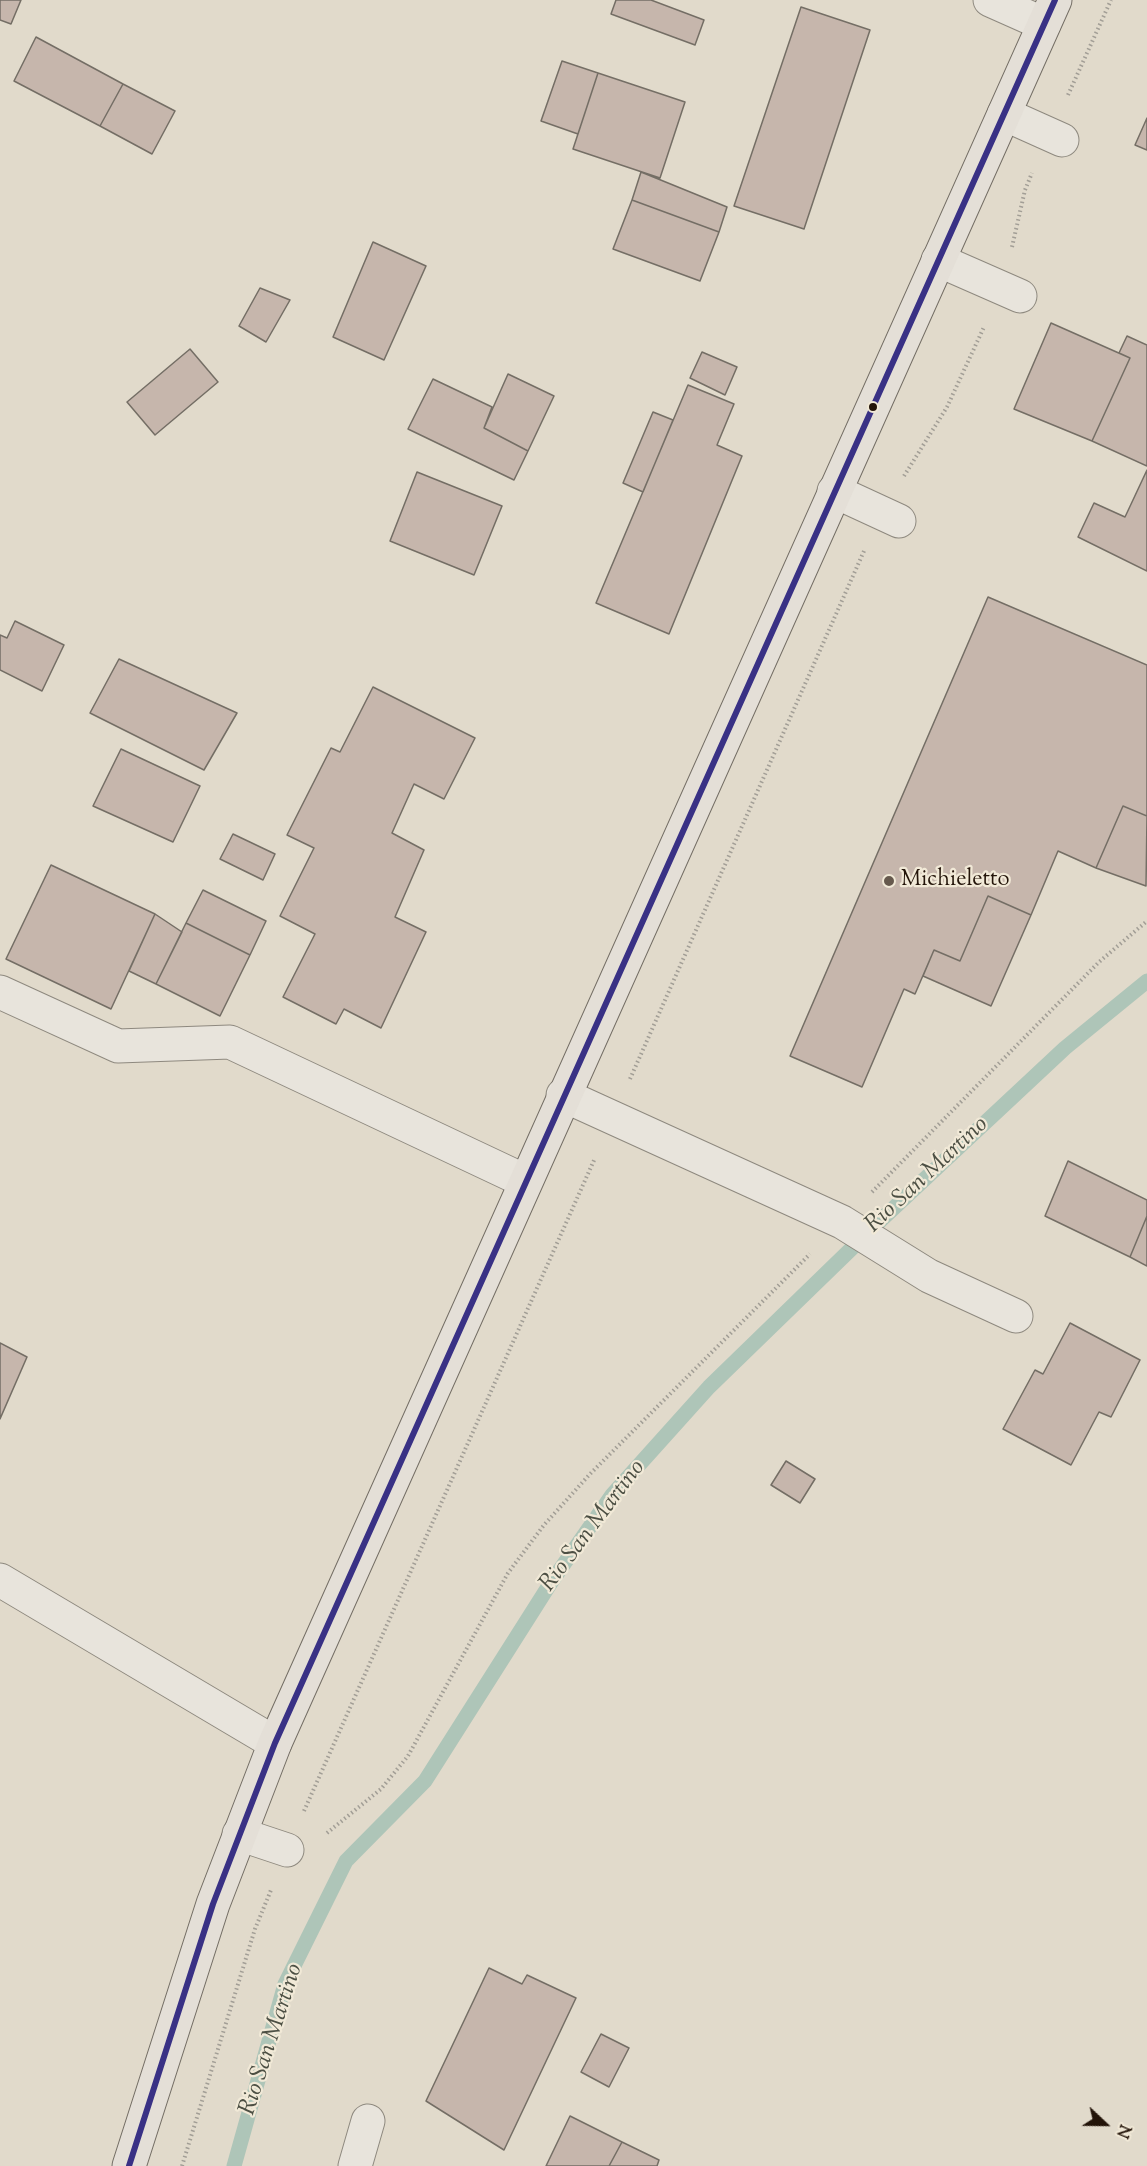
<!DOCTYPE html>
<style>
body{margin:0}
#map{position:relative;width:1147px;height:2166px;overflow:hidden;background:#e1dacb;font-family:"Sorts Mill Goudy",serif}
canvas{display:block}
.north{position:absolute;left:1075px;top:2094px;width:60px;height:60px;-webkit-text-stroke:4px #f1e9d7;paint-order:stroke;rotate:112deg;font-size:16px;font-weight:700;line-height:24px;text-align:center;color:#231409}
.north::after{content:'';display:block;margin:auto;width:21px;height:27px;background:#231409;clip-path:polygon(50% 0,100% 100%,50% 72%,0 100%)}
</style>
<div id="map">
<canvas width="1147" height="2166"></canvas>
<div class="north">N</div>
</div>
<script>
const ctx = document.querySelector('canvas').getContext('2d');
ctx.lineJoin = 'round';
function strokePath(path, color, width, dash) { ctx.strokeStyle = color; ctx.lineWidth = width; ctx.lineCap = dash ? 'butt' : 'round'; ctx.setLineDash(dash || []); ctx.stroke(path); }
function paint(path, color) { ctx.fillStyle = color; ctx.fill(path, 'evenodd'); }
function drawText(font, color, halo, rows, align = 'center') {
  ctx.font = font + ' "Sorts Mill Goudy",serif'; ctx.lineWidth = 4.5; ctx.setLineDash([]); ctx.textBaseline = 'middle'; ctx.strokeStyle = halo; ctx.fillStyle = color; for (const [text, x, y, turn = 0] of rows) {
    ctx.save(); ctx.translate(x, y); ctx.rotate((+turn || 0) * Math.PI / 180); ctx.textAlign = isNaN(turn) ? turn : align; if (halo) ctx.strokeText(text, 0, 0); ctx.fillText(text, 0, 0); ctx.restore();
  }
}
strokePath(new Path2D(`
 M234,2166L285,1984L346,1861L425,1781L550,1584L612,1495L709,1387L882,1219L1065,1048L1147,981`), '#aec5b8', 15);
const building = new Path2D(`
 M0,0H21L11,24L0,20Z
 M616,0H651L704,20L695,45L611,14Z
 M801,7L870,30L804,229L734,206Z
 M36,37L123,84L100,126L14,81Z
 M562,61L598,73L578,134L541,121Z
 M598,73L685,102L660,178L573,149Z
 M123,84L175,111L152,154L100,126Z
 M1147,118V150L1135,145Z
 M641,172L727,207L719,232L632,200Z
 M632,200L719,232L700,281L613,249Z
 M373,242L426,266L384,360L333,337Z
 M260,288L290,300L266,342L239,326Z
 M1051,323L1130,358L1092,441L1014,409Z
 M1127,336L1147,345V466L1092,441L1130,358L1119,353Z
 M190,349L218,382L155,435L127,402Z
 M702,352L737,367L725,395L690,378Z
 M508,374L554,396L528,451L484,428Z
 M433,379L492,407L484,428L528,451L514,480L408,429Z
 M688,385L734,404L717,445L742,456L669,634L596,603Z
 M653,412L673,420L643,492L623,483Z
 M1147,470V571L1078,537L1094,503L1125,517Z
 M417,472L502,506L474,575L390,541Z
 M988,597L1147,665V816L1123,806L1096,868L1058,851L1031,915L988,896L960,961L934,950L915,994L904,989L862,1087L790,1056Z
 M15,621L64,645L42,691L0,670V635L7,638Z
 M119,659L237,713L204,770L90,713Z
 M373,687L475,738L444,799L414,784L392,833L424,850L395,917L426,932L381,1028L344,1009L336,1024L283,997L315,934L280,916L314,848L287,835L331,748L340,752Z
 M121,749L200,786L173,842L93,806Z
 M1123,806L1147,816L1146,886L1096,868Z
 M233,834L275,854L263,880L220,859Z
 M51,865L155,914L111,1009L6,959Z
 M203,890L266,921L250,955L186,923Z
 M988,896L1031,915L991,1006L923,976L934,950L960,961Z
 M155,914L182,932L156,984L129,971Z
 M186,923L250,955L220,1016L156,984Z
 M1068,1161L1147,1200V1216L1130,1257L1045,1216Z
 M1147,1216V1266L1130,1257Z
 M1070,1323L1140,1360L1111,1417L1099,1412L1071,1465L1003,1429L1035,1370L1043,1374Z
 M0,1343L27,1357L0,1419Z
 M786,1461L815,1479L800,1503L771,1485Z
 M489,1968L522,1984L527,1975L576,1998L504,2150L426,2101Z
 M601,2034L629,2048L609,2087L581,2072Z
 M570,2116L622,2142L609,2166H546Z
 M622,2142L659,2160L657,2166H609Z`);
paint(building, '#c6b6ac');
strokePath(building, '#746e65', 1.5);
const minor = new Path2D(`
 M990,0L1044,24
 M1004,114L1062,140
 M938,260L1020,296
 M834,491L899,521
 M0,992L118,1046L230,1042L525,1181
 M563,1095L842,1222L929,1276L1016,1316
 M0,1580L275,1743
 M239,1834L287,1850
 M355,2166L368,2121`);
const major = new Path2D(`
 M129,2166L213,1904L275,1743L1055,0`);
strokePath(minor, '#8e897f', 35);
strokePath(major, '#746e65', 35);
strokePath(new Path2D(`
 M1068,95L1111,0
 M1012,247L1025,190L1032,173
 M904,476L947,407L984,327
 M630,1079L864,551
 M872,1192L1099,962L1147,921
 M304,1811L595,1158
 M327,1833L381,1789L408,1756L508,1573L544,1525L590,1474L810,1254
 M182,2166L255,1929L271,1890`), '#a29e96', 4, [1.5, 3]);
strokePath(minor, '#e8e4dc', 33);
strokePath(major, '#e4dfd7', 33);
strokePath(new Path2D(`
 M129,2166L213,1904L275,1743L1055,0`), '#393185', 6);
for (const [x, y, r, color] of [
 [873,407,5,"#231409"],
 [889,881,6,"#66594d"]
]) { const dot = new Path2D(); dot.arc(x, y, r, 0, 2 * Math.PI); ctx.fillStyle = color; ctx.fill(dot); strokePath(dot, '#f1e9d7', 2); }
drawText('22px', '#231409', '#f1e9d7', [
 ["Michieletto",901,881]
], 'left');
drawText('italic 24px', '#4c4f43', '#f1e9d7', [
 ["Rio San Martino",928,1176,-43],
 ["Rio San Martino",594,1527,-53],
 ["Rio San Martino",273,2040,-72]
]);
</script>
